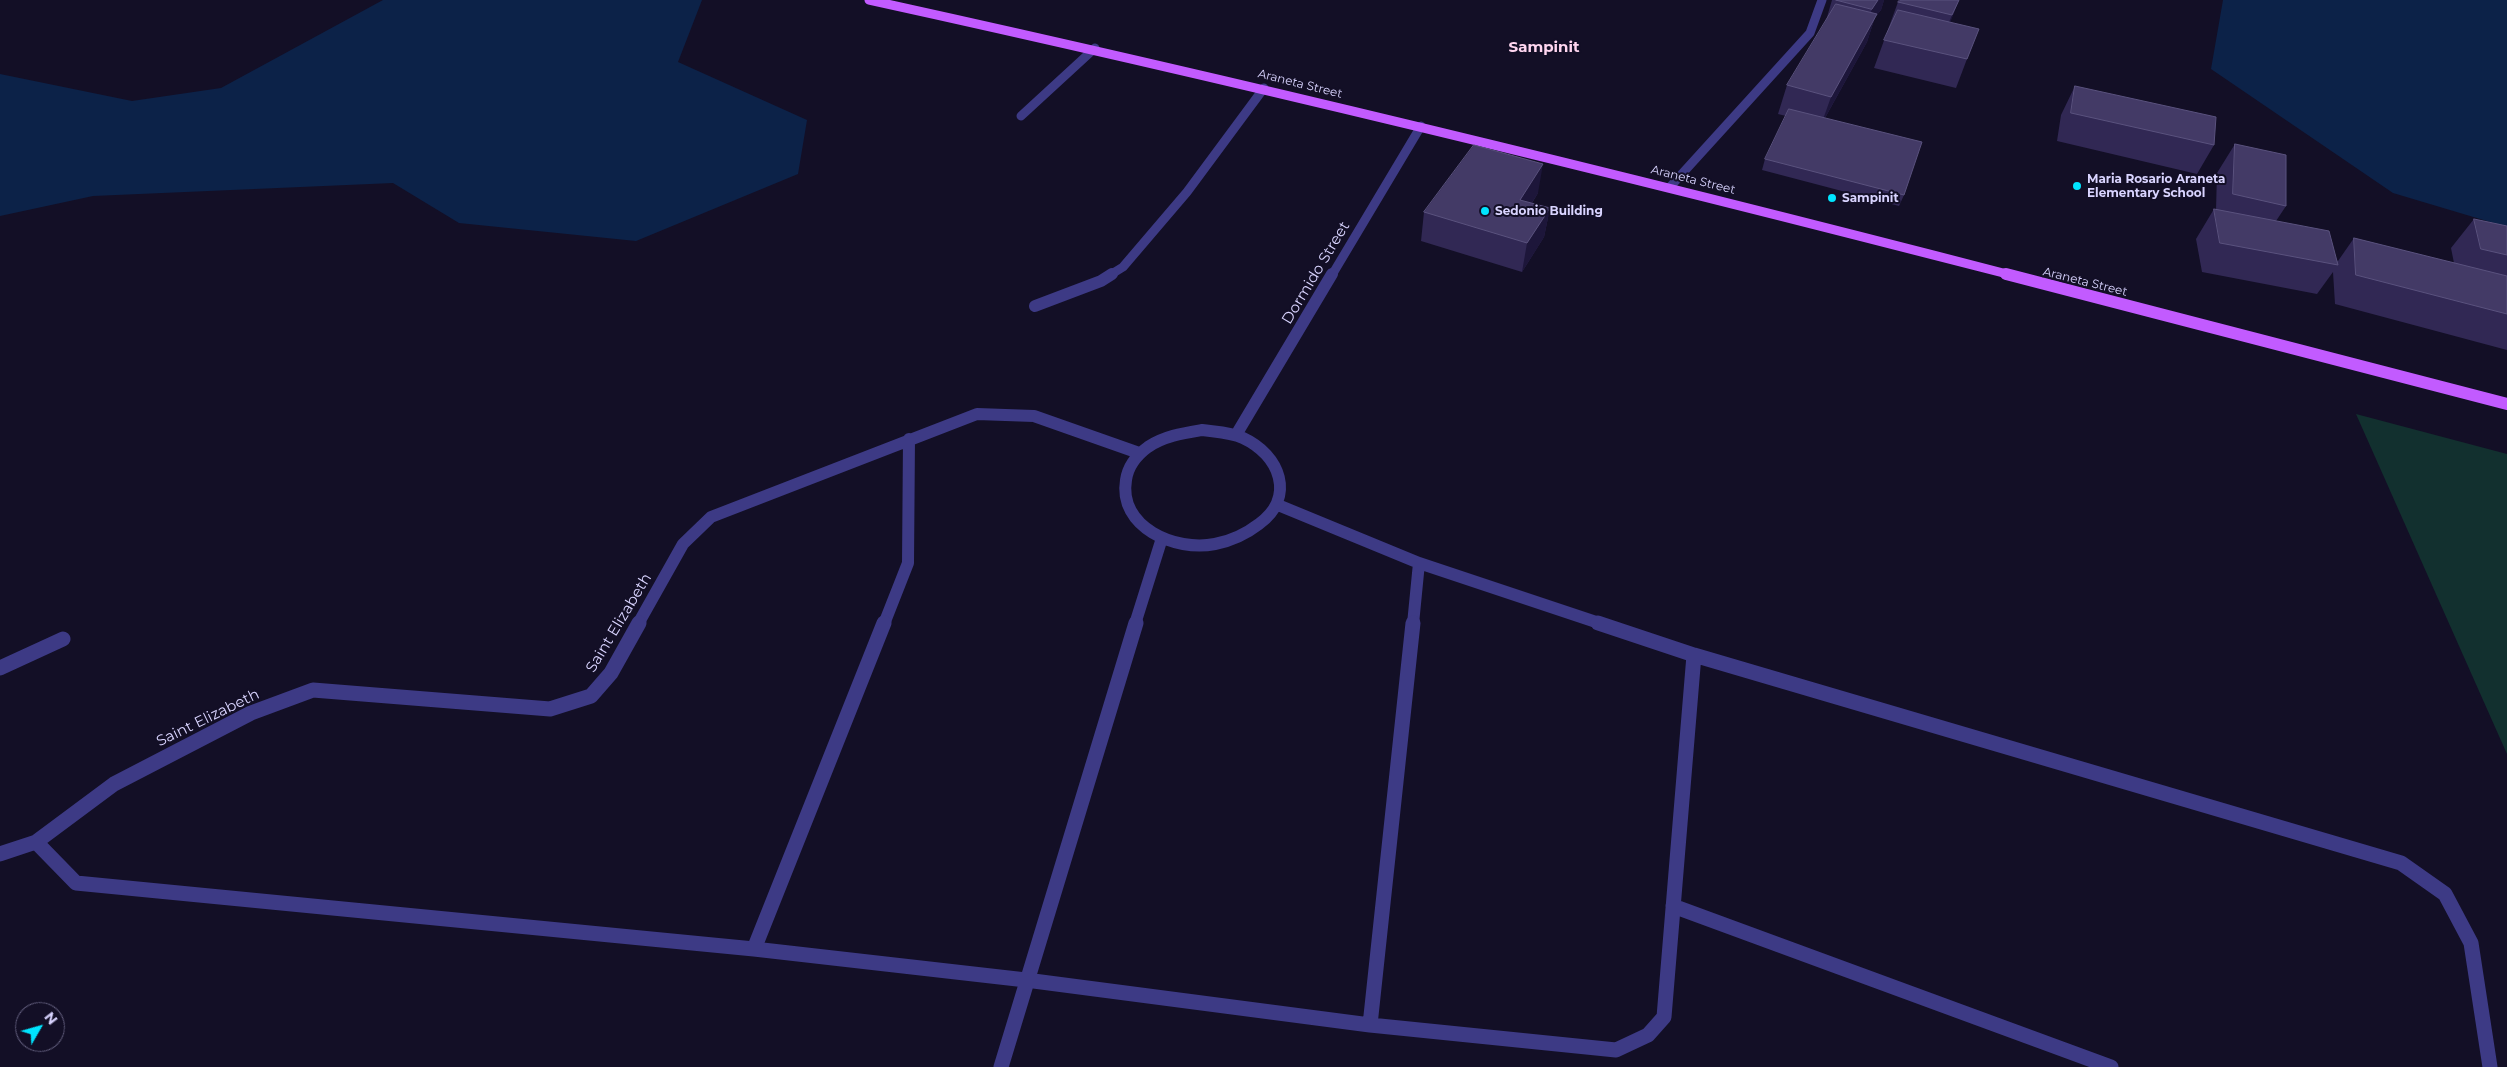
<!DOCTYPE html>
<style>
body{margin:0}
#map{position:relative;width:2507px;height:1067px;overflow:hidden;background:#130f26;font-family:Montserrat,sans-serif}
canvas{display:block}
.north{position:absolute;left:15px;top:1002px;width:50px;height:50px;box-sizing:border-box;background:#130f26;border:1px solid #625e7d;border-radius:50%;rotate:52deg;font-size:14px;font-weight:700;line-height:20px;text-align:center;color:#d9d4ff}
.north::after{content:'';display:block;margin:auto;width:18px;height:22px;background:#00e5ff;clip-path:polygon(50% 0,100% 100%,50% 72%,0 100%)}
</style>
<div id="map">
<canvas width="2507" height="1067"></canvas>
<div class="north">N</div>
</div>
<script>
const ctx = document.querySelector('canvas').getContext('2d');
ctx.lineJoin = 'round';
function paint(path, color) { ctx.fillStyle = color; ctx.fill(path, 'evenodd'); }
function strokePath(path, color, width, dash) { ctx.strokeStyle = color; ctx.lineWidth = width; ctx.lineCap = dash ? 'butt' : 'round'; ctx.setLineDash(dash || []); ctx.stroke(path); }
function drawText(font, color, halo, rows, align = 'center') {
  ctx.font = font + ' Montserrat,sans-serif'; ctx.lineWidth = 4; ctx.setLineDash([]); ctx.textBaseline = 'middle'; ctx.strokeStyle = halo; ctx.fillStyle = color; for (const [text, x, y, turn = 0] of rows) {
    ctx.save(); ctx.translate(x, y); ctx.rotate((+turn || 0) * Math.PI / 180); ctx.textAlign = isNaN(turn) ? turn : align; if (halo) ctx.strokeText(text, 0, 0); ctx.fillText(text, 0, 0); ctx.restore();
  }
}
paint(new Path2D(`
 M2356,414L2507,454V754Z`), '#12302f');
paint(new Path2D(`
 M383,0H702L678,62L807,120L798,174L636,241L459,223L393,183L93,196L0,216V74L132,101L221,88Z
 M2223,0H2507V227L2393,193L2211,69Z`), '#0c2248');
strokePath(new Path2D(`
 M1021,116L1095,48
 M1670,187L1810,33L1822,0
 M1110,275L1123,267L1187,192L1264,88
 M1332,275L1421,126`), '#3d3a85', 9);
strokePath(new Path2D(`
 M1035,306L1101,281L1112,274
 M1202,430C1216,432 1230,432 1243,438C1280,455 1296,497 1259,524C1246,534 1231,541 1215,544C1175,552 1118,527 1126,480C1128,466 1137,455 1148,447C1164,436 1184,433 1202,430Z
 M1236,435L1332,274
 M1278,505L1419,563L1602,624
 M638,624L683,544L711,517L977,414L1034,416L1139,453
 M884,624L908,563L909,439
 M1135,624L1162,538
 M1413,624L1419,563`), '#3d3a85', 12);
strokePath(new Path2D(`
 M1598,623L1694,655L2401,863L2445,894L2471,943L2490,1067
 M0,668L63,639
 M36,842L76,883L754,949L1026,980L1370,1025L1616,1050L1648,1035L1664,1017L1694,655
 M0,854L36,842L114,784L251,713L313,690L550,709L591,696L611,673L639,623
 M1673,906L2111,1067
 M754,949L884,623
 M1370,1025L1413,623
 M1001,1067L1136,623`), '#3d3a85', 15);
strokePath(new Path2D(`
 M869,0C1252,84 1632,177 2011,275`), '#c25bff', 9);
strokePath(new Path2D(`
 M2006,274L2507,404`), '#c25bff', 12);
paint(new Path2D(`
 M1832,0H1884L1881,10L1875,17L1867,42L1825,118L1904,195L1899,206L1762,170L1765,159L1786,116L1778,114L1787,85L1825,24Z
 M1959,0L1950,22L1967,59L1956,88L1874,68L1898,2Z
 M2075,86L2214,145L2197,174L2057,141L2061,115Z
 M2235,144L2286,206L2276,221L2338,261L2354,238L2454,263L2451,248L2474,219L2507,226V350L2335,304L2333,272L2317,294L2202,272L2196,239L2214,209L2216,210L2217,173Z
 M1538,193L1532,203L1550,208L1544,237L1522,272L1421,241L1424,212Z`), '#312854');
paint(new Path2D(`
 M1878,0H1884L1881,10L1875,17L1867,42L1821,125L1831,97L1862,37L1872,9Z
 M1959,0L1948,28L1941,42L1952,15Z
 M1543,164L1538,193L1515,229L1520,200Z
 M1550,208L1544,237L1522,272L1527,243Z`), '#1d163a');
const building = new Path2D(`
 M1836,0H1878L1872,9Z
 M1900,0H1959L1952,15L1898,2Z
 M1836,4L1877,14L1831,97L1787,85Z
 M1898,10L1979,29L1967,59L1884,40Z
 M2075,86L2216,117L2214,145L2071,113Z
 M1789,109L1922,142L1904,195L1765,159Z
 M2235,144L2286,155V206L2233,194Z
 M1474,145L1543,164L1520,200L1550,208L1527,243L1424,212Z
 M2214,209L2329,231L2338,265L2220,243Z
 M2474,219L2507,226V255L2481,249Z
 M2354,238L2507,276V314L2356,275Z`);
paint(building, '#433a66');
strokePath(building, '#5a527e', 1);
for (const [x, y, r, color] of [
 [2077,186,5,"#00e5ff"],
 [1832,198,5,"#00e5ff"],
 [1485,211,5,"#00e5ff"]
]) { const dot = new Path2D(); dot.arc(x, y, r, 0, 2 * Math.PI); ctx.fillStyle = color; ctx.fill(dot); strokePath(dot, '#130f26', 2); }
drawText('12px', '#d9d4ff', '#130f26', [
 ["Araneta Street",1300,84,14],
 ["Araneta Street",1693,180,14],
 ["Araneta Street",2085,282,14]
]);
drawText('bold 12px', '#d9d4ff', '#130f26', [
 ["Maria Rosario Araneta",2087,179],
 ["Elementary School",2087,193],
 ["Sampinit",1842,198],
 ["Sedonio Building",1495,211]
], 'left');
drawText('bold 15px', '#ffd6f0', '#130f26', [
 ["Sampinit",1544,48]
]);
drawText('15px', '#d9d4ff', '#130f26', [
 ["Dormido Street",1316,273,-59],
 ["Saint Elizabeth",619,623,-59],
 ["Saint Elizabeth",208,718,-26]
]);
</script>
